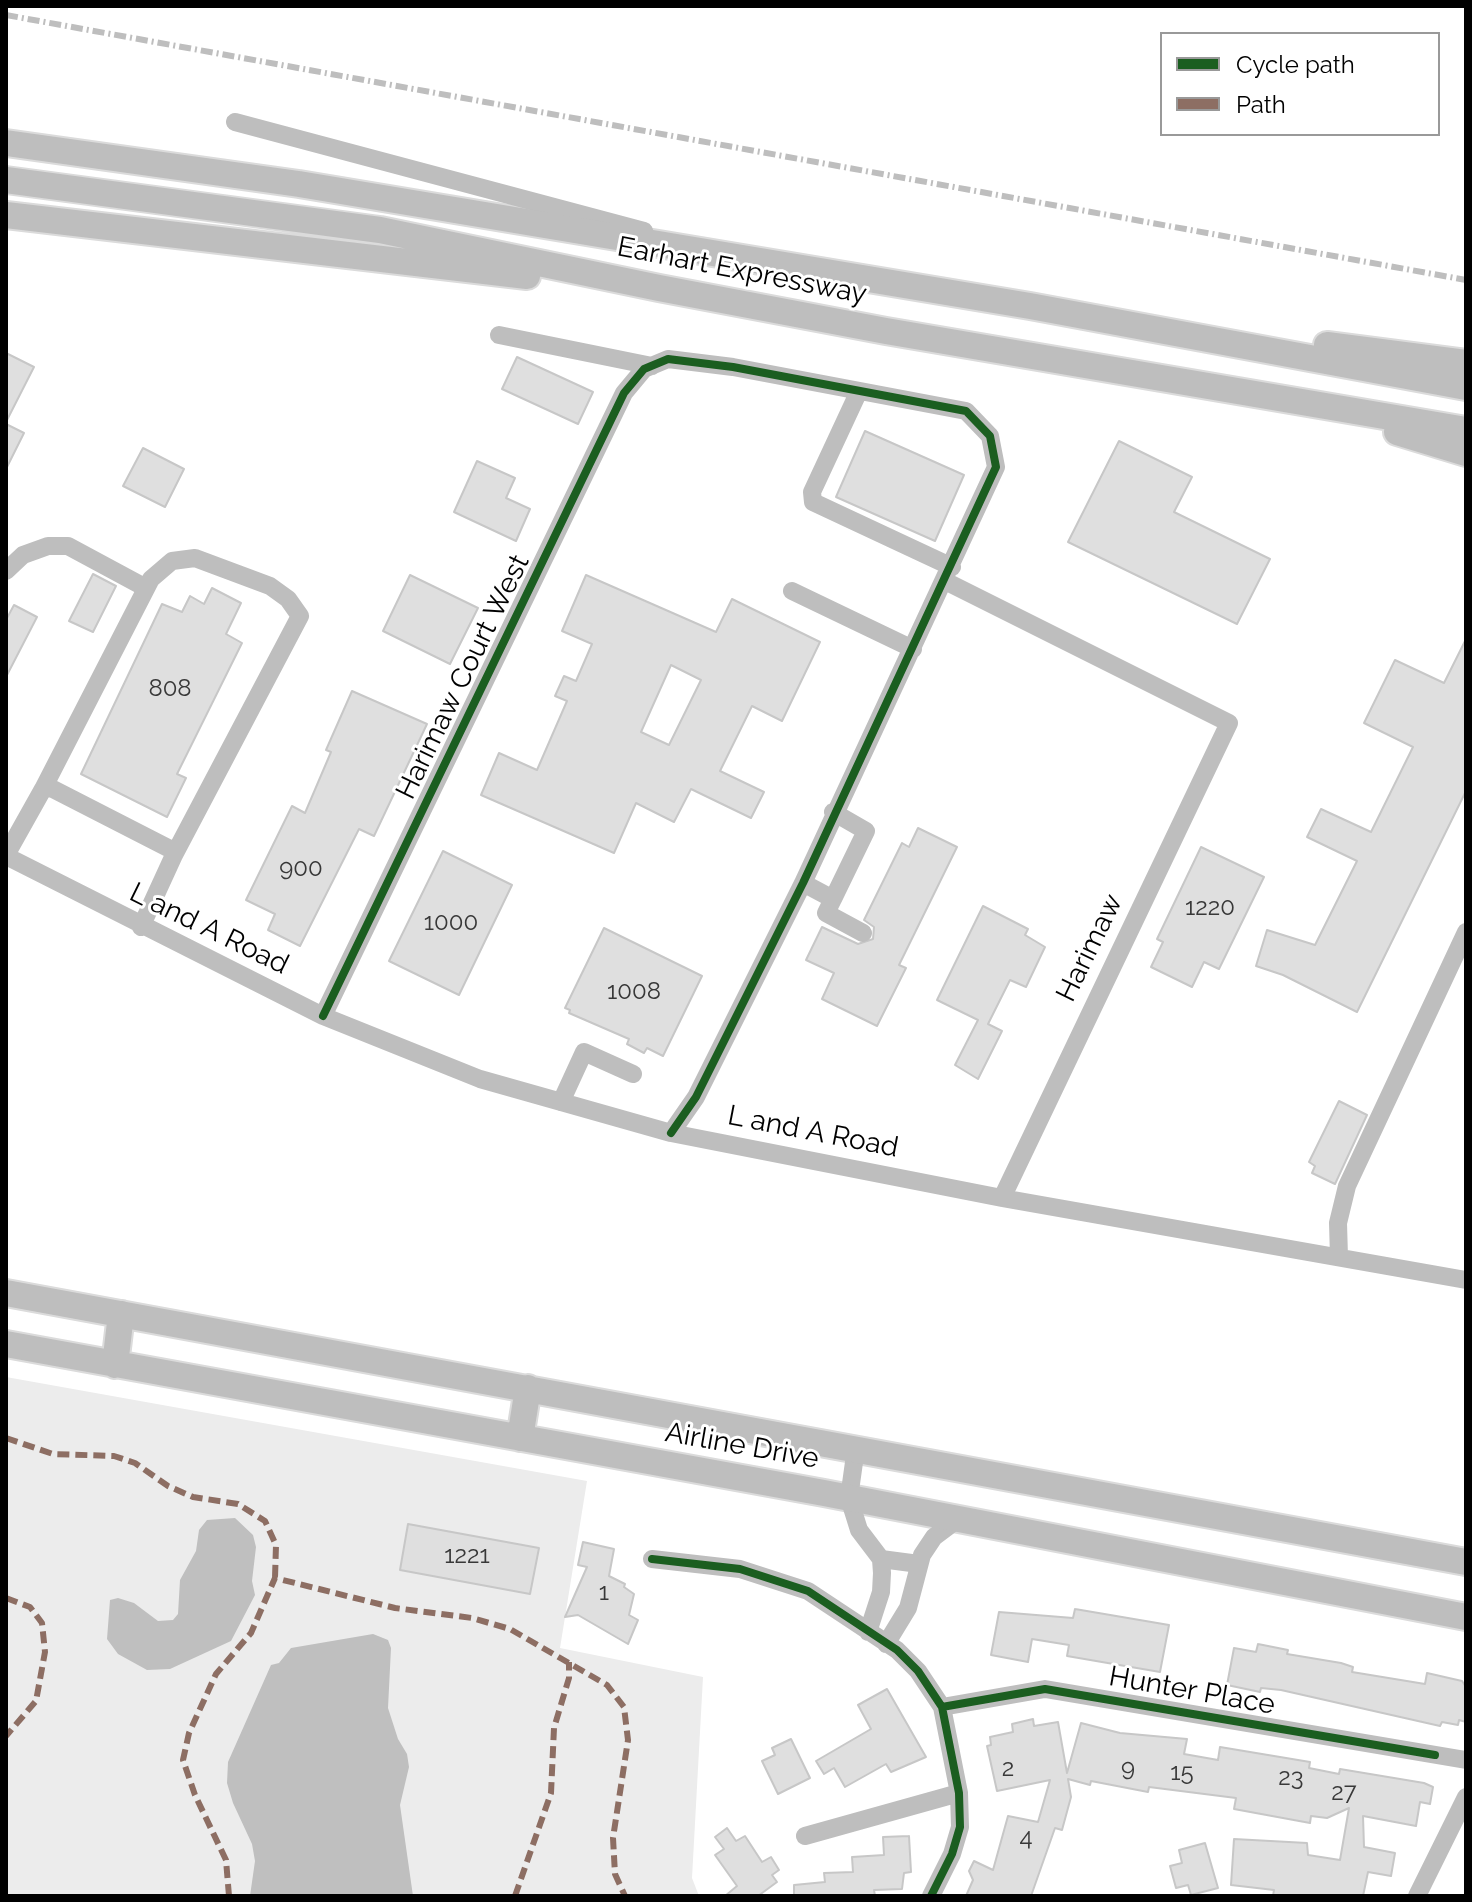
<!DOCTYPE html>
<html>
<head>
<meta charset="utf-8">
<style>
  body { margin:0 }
  #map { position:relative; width:1472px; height:1902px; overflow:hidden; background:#fff; font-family:Raleway,sans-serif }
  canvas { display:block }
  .frame { position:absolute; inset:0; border:8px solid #000; pointer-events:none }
  .legend { position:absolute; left:1160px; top:32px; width:280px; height:104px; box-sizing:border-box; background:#fff; border:2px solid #999; margin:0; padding:10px 14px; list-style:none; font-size:24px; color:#000 }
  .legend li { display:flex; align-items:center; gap:16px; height:40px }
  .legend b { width:40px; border:2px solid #999 }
</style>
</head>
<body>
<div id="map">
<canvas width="1472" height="1902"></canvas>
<div class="frame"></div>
<ul class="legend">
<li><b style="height:10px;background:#1b5e20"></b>Cycle path</li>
<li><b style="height:10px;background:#8d6e63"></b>Path</li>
</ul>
</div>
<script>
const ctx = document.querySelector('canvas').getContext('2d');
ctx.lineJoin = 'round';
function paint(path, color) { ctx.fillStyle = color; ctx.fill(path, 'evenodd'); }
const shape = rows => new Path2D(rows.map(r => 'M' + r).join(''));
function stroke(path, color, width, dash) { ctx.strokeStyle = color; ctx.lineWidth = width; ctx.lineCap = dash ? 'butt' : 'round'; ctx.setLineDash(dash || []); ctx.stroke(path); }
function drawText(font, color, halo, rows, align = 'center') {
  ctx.font = font + ' Raleway,sans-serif'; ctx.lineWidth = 6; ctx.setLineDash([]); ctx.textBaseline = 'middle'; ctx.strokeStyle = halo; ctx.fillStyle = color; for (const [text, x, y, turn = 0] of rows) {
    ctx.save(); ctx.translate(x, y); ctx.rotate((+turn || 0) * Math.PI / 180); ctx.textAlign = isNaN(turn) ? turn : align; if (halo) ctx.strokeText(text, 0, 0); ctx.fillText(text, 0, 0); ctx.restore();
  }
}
const green = shape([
  [6,1377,587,1481,560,1648,703,1677,692,1878,699,1896,6,1896]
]);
const water = shape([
  [235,1518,253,1535,256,1547,252,1581,255,1595,231,1641,170,1669,147,1670,118,1654,107,1639,110,1600,118,1598,134,1603,158,1621,173,1620,178,1614,180,1580,196,1551,199,1530,207,1520],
  [373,1634,388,1640,391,1648,388,1708,398,1739,407,1754,409,1767,400,1805,413,1896,250,1896,255,1861,252,1844,233,1803,227,1783,228,1762,271,1665,279,1663,291,1648]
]);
const building = shape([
  [6,353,34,367,6,422,6,353],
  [517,357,593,392,578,424,502,389,517,357],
  [6,424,24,433,6,469,6,424],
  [865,431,964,475,935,541,836,497,865,431],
  [1119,441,1192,477,1174,512,1270,559,1237,624,1068,542,1119,441],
  [143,448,184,469,165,507,123,486,143,448],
  [477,461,515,478,506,498,530,509,516,541,454,512,477,461],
  [93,574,116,586,93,632,69,621,93,574],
  [410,575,478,608,450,664,383,631,410,575],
  [586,575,716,632,732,599,820,642,782,721,752,706,720,771,764,792,751,818,691,789,674,822,636,803,614,853,481,795,499,753,537,770,567,701,555,696,564,676,576,681,592,644,562,631,586,575],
  [671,665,701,680,669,745,641,732,671,665],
  [212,588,241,603,226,634,242,643,177,774,186,778,167,817,81,774,162,604,182,612,190,596,204,604,212,588],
  [14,605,37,617,6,677,6,620,14,605],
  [1466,639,1466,791,1357,1012,1283,975,1256,966,1267,930,1315,945,1357,861,1307,837,1321,809,1371,832,1413,747,1364,723,1395,660,1444,683,1466,639],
  [352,691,427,724,374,836,359,829,300,946,268,930,275,914,246,900,292,806,305,813,331,752,326,750,352,691],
  [918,828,957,847,899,965,906,968,877,1026,822,999,834,973,806,960,822,927,858,944,873,939,874,927,864,920,902,843,909,847,918,828],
  [1201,847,1264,877,1219,969,1204,962,1192,987,1151,967,1163,942,1157,939,1201,847],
  [443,851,512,885,459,995,389,961,443,851],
  [983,906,1028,929,1025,935,1045,947,1026,987,1010,980,988,1024,1002,1031,978,1079,955,1065,978,1020,937,1000,983,906],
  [604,928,702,976,663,1056,647,1048,644,1053,627,1044,629,1039,569,1013,570,1010,565,1008,604,928],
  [1339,1101,1367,1115,1335,1184,1312,1173,1315,1166,1309,1162,1339,1101],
  [408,1524,539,1548,530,1594,400,1570,408,1524],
  [583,1542,614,1549,609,1576,625,1584,624,1587,634,1594,629,1615,638,1620,628,1644,578,1615,565,1617,587,1567,578,1565,583,1542],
  [1075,1609,1169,1625,1160,1672,1067,1656,1069,1645,1032,1639,1028,1662,991,1655,999,1612,1073,1618,1075,1609],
  [1258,1644,1288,1650,1287,1654,1341,1663,1353,1667,1352,1672,1425,1684,1427,1673,1462,1681,1466,1687,1466,1722,1459,1720,1458,1725,1442,1722,1440,1726,1281,1690,1261,1688,1260,1692,1227,1685,1234,1648,1256,1652,1258,1644],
  [887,1689,926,1757,891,1772,886,1764,845,1787,834,1768,824,1774,816,1761,871,1729,858,1705,887,1689],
  [1033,1719,1034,1726,1058,1722,1067,1773,1081,1723,1120,1733,1187,1739,1184,1754,1218,1760,1220,1747,1310,1762,1309,1768,1339,1774,1340,1769,1424,1783,1433,1787,1430,1804,1420,1802,1416,1826,1363,1816,1364,1847,1395,1853,1391,1876,1368,1872,1363,1896,1273,1896,1274,1890,1231,1885,1234,1839,1307,1843,1308,1855,1340,1860,1349,1808,1327,1818,1311,1816,1310,1823,1234,1809,1236,1798,1149,1787,1148,1792,1091,1781,1090,1785,1068,1779,1071,1797,1062,1830,1055,1828,1031,1896,966,1896,973,1880,969,1871,974,1861,993,1870,1008,1816,1038,1822,1050,1780,997,1791,987,1746,991,1745,990,1737,1013,1732,1012,1724,1033,1719],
  [791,1739,810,1778,778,1794,762,1761,775,1755,772,1748,791,1739],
  [727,1828,736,1841,745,1836,762,1862,771,1857,779,1870,772,1875,777,1882,758,1896,725,1896,737,1886,715,1855,724,1849,715,1837,727,1828],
  [909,1836,911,1872,904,1873,902,1889,874,1890,875,1896,794,1896,794,1885,825,1882,824,1873,853,1872,852,1857,884,1855,883,1837,909,1836],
  [1205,1843,1218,1888,1191,1895,1188,1885,1176,1888,1170,1866,1182,1863,1179,1850,1205,1843]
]);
const minor = shape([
  [235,122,644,231],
  [499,335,652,366],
  [859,391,812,492,813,502,952,567],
  [6,571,23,555,48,546,68,546,146,588],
  [945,581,1229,723,1002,1198],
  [792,591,913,649],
  [43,789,151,579,172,561,195,558,270,586,288,599,300,616,174,855],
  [6,855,43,789,51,788,172,850,174,855,141,927],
  [6,856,323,1016,480,1079,671,1133,1002,1198,1466,1280],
  [803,883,833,899,866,831,833,812],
  [833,899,826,913,863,933],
  [323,1016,624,393,644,369,668,359,733,367,966,411,990,436,996,467,803,883,696,1097,671,1133],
  [561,1102,584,1052,633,1074],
  [1339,1257,1338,1223,1347,1186,1466,932],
  [856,1448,849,1498,859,1530,881,1559,882,1573,881,1592,868,1632],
  [652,1559,740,1569,808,1591,897,1650,918,1671,942,1707,959,1793,960,1827,952,1854,931,1896],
  [881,1559,919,1564],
  [886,1644,908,1608,922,1555,934,1537,958,1519],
  [942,1707,1045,1689,1466,1760],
  [805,1836,959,1793],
  [1417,1896,1466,1797]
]);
const highway = shape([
  [6,143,299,184,1030,306,1466,387],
  [6,180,380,230,659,288,886,331,1466,430],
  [6,215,527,276],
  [1327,345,1466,363],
  [1397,432,1466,453],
  [6,1293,1466,1562],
  [6,1344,824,1493,1466,1617],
  [115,1365,121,1314],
  [520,1438,528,1388]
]);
const rail = shape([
  [6,15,1466,280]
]);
const quiet = shape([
  [6,1438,53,1454,114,1456,135,1463,168,1486,193,1497,238,1504,265,1521,276,1545,275,1578],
  [6,1598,30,1607,42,1623,45,1652,36,1701,6,1736],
  [229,1896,226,1860,195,1795,183,1760,189,1733,216,1674,251,1633,275,1578,395,1608,472,1618,510,1629,607,1685,624,1707,628,1740,613,1838,615,1874,625,1896],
  [515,1896,551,1793,554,1728,569,1678,569,1662]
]);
const cycleway = shape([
  [323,1016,624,393,644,369,668,359,733,367,966,411,990,436,996,467,803,883,696,1097,671,1133],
  [652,1559,740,1569,808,1591,897,1650,918,1671,942,1707,959,1793,960,1827,952,1854,931,1896],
  [942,1707,1045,1689,1435,1755]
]);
const numberNames = [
  ["808",170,689],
  ["900",301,869],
  ["1220",1210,908],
  ["1000",451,923],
  ["1008",634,992],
  ["1221",467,1556],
  ["1",604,1593],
  ["2",1008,1769],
  ["9",1128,1769],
  ["15",1182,1773],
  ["23",1291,1778],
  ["27",1344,1793],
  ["4",1026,1838]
];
const streetNames = [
  ["Earhart Expressway",742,271,11],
  ["Harimaw Court West",463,677,-64],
  ["L and A Road",209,929,26],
  ["Harimaw",1090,948,-64],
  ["L and A Road",813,1132,11],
  ["Airline Drive",742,1446,10],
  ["Hunter Place",1192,1691,10]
];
paint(green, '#ececec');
paint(water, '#bfbfbf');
paint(building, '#dfdfdf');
stroke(building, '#c7c7c7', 2);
stroke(highway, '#dbdbdb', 30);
stroke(minor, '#bebebe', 18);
stroke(highway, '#bebebe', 26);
stroke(rail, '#bebebe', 6, [12, 4, 2, 4]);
stroke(quiet, '#8d6e63', 6, [12, 6]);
stroke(cycleway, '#1b5e20', 8);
drawText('24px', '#383838', null, numberNames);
drawText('28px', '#000', '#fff', streetNames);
</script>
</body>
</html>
